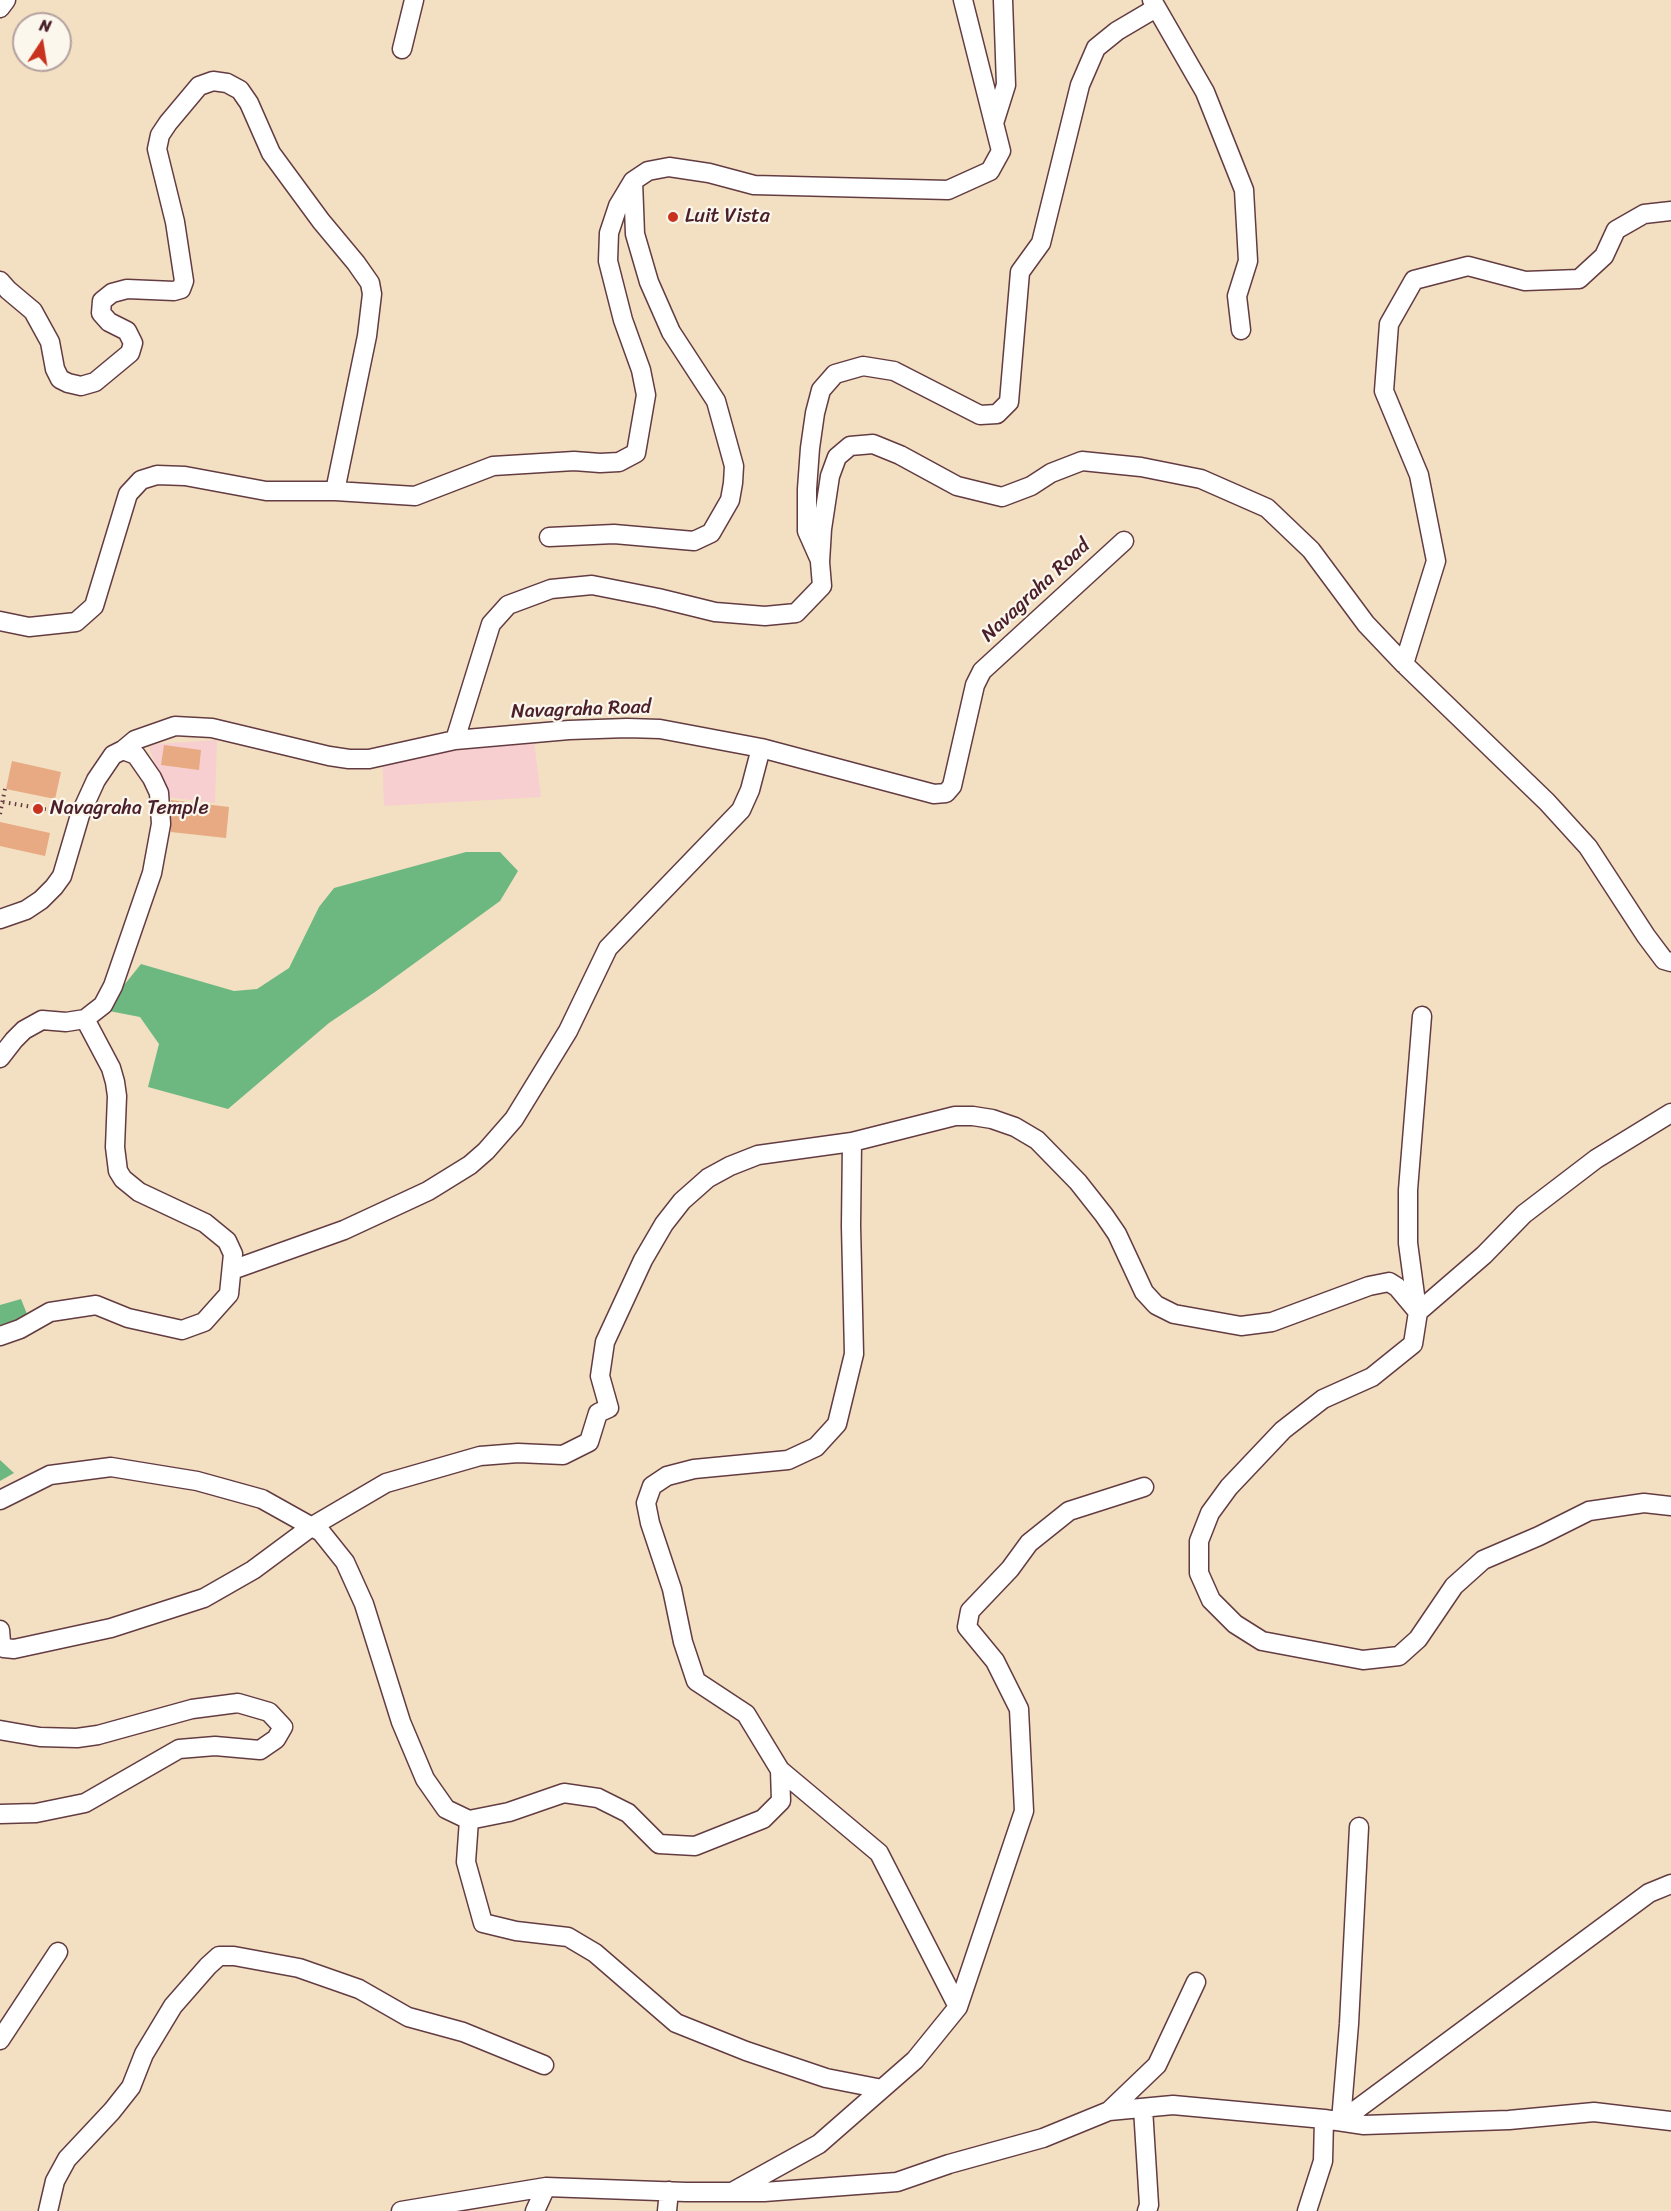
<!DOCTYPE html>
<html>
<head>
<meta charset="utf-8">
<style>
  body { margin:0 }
  #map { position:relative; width:1671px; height:2211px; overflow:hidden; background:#f3dfc2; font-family:Sriracha,sans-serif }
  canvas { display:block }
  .north { position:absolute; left:12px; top:12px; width:60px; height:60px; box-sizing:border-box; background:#fbf7ec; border:2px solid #b4a19f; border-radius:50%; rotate:12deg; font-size:16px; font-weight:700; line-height:24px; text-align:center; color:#4a1f2b }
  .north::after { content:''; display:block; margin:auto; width:21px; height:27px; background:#c8321e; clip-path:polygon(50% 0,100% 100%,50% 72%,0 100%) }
</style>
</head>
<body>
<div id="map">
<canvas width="1671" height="2211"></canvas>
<div class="north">N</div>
</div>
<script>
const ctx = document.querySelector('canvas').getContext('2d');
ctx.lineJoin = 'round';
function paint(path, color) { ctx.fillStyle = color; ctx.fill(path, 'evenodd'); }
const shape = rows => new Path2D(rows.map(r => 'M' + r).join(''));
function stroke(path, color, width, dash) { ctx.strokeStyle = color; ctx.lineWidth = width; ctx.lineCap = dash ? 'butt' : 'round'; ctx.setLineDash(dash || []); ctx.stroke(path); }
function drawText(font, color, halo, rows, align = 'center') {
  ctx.font = font + ' Sriracha,sans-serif'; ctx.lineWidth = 4.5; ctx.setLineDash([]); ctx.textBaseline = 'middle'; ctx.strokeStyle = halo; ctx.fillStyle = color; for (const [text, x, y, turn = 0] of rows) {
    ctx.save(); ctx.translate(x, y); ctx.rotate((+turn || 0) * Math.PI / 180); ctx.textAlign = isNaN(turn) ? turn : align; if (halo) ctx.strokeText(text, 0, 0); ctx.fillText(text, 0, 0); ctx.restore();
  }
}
const built = shape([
  [532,725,541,797,384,806,382,748],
  [217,740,215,803,167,797,149,747,157,744]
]);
const forest = shape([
  [466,852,500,852,518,871,500,901,375,992,329,1023,228,1109,148,1087,159,1044,140,1017,104,1010,141,964,234,991,257,989,289,968,319,907,334,888],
  [21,1299,27,1314,0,1328,0,1305],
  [0,1460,14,1473,0,1481]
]);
const building = shape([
  [164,745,201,750,199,770,161,765],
  [12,761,61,772,55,799,6,789],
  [171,800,229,807,226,838,171,832],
  [0,822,50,833,45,856,0,846]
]);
const path = shape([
  [3,802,61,812],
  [0,814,5,789]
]);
const street = shape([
  [1152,0,1205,92,1244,190,1248,261,1237,296,1241,330],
  [0,8,6,0],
  [402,49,414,0],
  [995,120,1006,85,1003,0],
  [0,281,8,290,33,311,50,342,55,369,60,379,68,383,81,386,95,382,130,353,133,343,127,331,109,322,101,313,102,301,112,293,127,289,174,291,181,289,184,281,175,222,157,149,160,135,168,123,199,86,213,81,227,83,240,90,249,103,271,153,321,221,356,263,370,283,372,294,367,336,335,491],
  [549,537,614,534,694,541,711,533,730,500,733,483,734,466,716,401,671,332,649,282,635,234,633,181],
  [819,558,807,531,807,489,810,448,815,413,821,390,835,374,863,366,894,371,980,415,997,414,1009,402,1020,272,1041,243,1080,85,1096,48,1117,31,1156,8],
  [0,621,29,627,76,622,94,606,128,494,141,480,157,475,185,476,266,491,335,491,415,496,493,466,574,461,600,463,619,462,636,453,646,395,641,370,623,320,608,261,609,233,618,206,633,181,648,171,669,167,709,173,754,185,948,190,990,171,1001,151,963,0],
  [1404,664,1436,561,1419,475,1384,391,1389,324,1414,280,1468,266,1525,281,1579,279,1604,256,1616,230,1644,214,1671,211],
  [455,740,491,624,508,605,551,589,592,585,658,598,715,612,765,616,796,613,822,586,820,562,822,529,830,476,837,457,850,446,873,444,900,455,957,486,1002,497,1031,486,1051,473,1082,461,1141,467,1201,479,1267,508,1311,550,1366,624,1404,664,1547,802,1588,847,1646,936,1664,960,1671,962],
  [0,919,26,910,41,900,54,887,62,876,80,815,96,780,113,755,123,750,135,740,175,726,212,728,329,756,349,759,369,759,455,740,569,730,627,728,660,729,761,748,934,794,946,793,952,786,975,685,982,671,1124,541],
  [0,1058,14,1040,24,1030,42,1020,66,1022,85,1019,103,1005,113,986,152,873,161,824,159,793,152,778,136,755,123,750],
  [232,1270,344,1230,428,1191,470,1165,486,1151,514,1119,568,1031,608,948,741,810,750,790,761,748],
  [1417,1310,1408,1243,1408,1190,1422,1016],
  [1418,1312,1484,1255,1524,1214,1596,1159,1671,1113],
  [0,1336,20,1329,50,1312,96,1305,128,1318,182,1330,204,1322,229,1294,233,1254,227,1241,205,1223,139,1192,123,1179,118,1171,115,1147,117,1096,115,1082,111,1068,85,1019],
  [0,1500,50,1475,111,1467,197,1481,262,1499,321,1532,345,1562,364,1604,401,1722,425,1779,446,1809,469,1820,509,1812,564,1793,598,1798,628,1813,659,1844,695,1846,763,1819,781,1801,780,1770,746,1714,696,1681,683,1642,672,1589,650,1523,646,1503,652,1486,667,1476,694,1469,788,1460,816,1447,837,1424,854,1354,851,1226,852,1142],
  [0,1630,1,1642,4,1648,14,1649,111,1628,204,1598,253,1570,311,1527,386,1483,480,1456,518,1453,563,1455,589,1442,598,1413,609,1408,600,1376,605,1342,643,1260,664,1224,682,1201,708,1178,730,1166,758,1155,852,1142,955,1116,973,1116,992,1119,1015,1127,1037,1140,1078,1182,1104,1215,1117,1234,1144,1292,1156,1305,1174,1314,1241,1326,1272,1322,1369,1286,1389,1282,1397,1287,1418,1312,1413,1344,1372,1377,1323,1399,1283,1430,1229,1487,1210,1513,1199,1541,1199,1573,1211,1600,1235,1624,1262,1641,1363,1660,1399,1656,1418,1639,1454,1586,1483,1560,1539,1536,1589,1511,1644,1503,1671,1506],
  [0,1730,40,1737,77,1738,98,1735,192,1709,238,1703,269,1712,283,1727,276,1739,260,1750,215,1746,179,1749,85,1803,36,1813,0,1814],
  [780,1770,879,1853,958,2007],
  [469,1820,466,1862,483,1923,516,1931,568,1937,595,1953,676,2023,746,2051,826,2078,882,2089],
  [1359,1827,1349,2024,1341,2121,1649,1893,1671,1884],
  [0,2040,58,1952],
  [1143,2108,1149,2205,1147,2211],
  [1109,2111,1157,2065,1196,1982],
  [734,2191,819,2144,915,2060,958,2007,1024,1811,1019,1709,995,1661,967,1627,970,1611,1010,1569,1029,1543,1069,1511,1144,1487],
  [48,2211,55,2181,67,2159,112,2111,131,2087,144,2054,173,2006,208,1966,219,1956,234,1956,299,1968,359,1989,408,2017,463,2032,544,2065],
  [401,2211,546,2187,686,2192,764,2192,897,2182,949,2164,1043,2138,1109,2111,1173,2105,1324,2119,1364,2125,1509,2120,1594,2112,1671,2121],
  [535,2211,546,2187],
  [667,2211,669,2191],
  [1307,2211,1323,2161,1324,2119]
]);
const markers = [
  [673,217,6,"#c8321e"],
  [38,809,6,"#c8321e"]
];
const poiNames = [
  ["Luit Vista",685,217],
  ["Navagraha Temple",50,809]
];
const streetNames = [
  ["Navagraha Road",1036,591,-43],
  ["Navagraha Road",581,710,-2]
];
paint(built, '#f7cfd0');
paint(forest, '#6db880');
paint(building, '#e7aa82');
stroke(street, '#633c42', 21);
stroke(path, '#633c42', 4, [1.5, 4.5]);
stroke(street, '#fff', 18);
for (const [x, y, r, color] of markers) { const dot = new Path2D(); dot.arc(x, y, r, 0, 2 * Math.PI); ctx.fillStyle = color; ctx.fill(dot); stroke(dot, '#fbf7ec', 2); }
drawText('20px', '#4a1f2b', '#fbf7ec', poiNames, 'left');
drawText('20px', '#4a1f2b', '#fbf7ec', streetNames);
</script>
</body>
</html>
